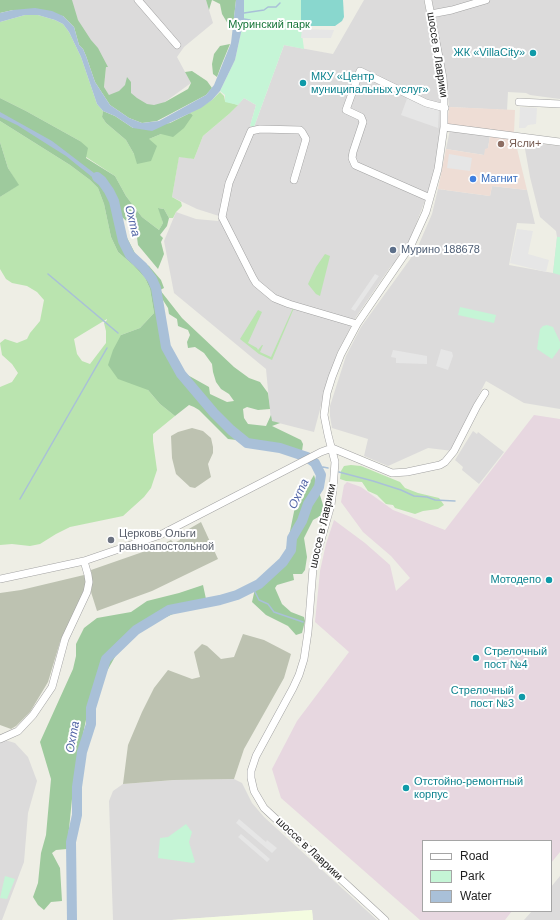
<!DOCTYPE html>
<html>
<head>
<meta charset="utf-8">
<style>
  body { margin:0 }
  #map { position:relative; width:560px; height:920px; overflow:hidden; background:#eeeee5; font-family:Helvetica,sans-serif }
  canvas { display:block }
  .legend { position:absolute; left:422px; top:840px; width:130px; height:72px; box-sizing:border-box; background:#fff; border:1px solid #a5a5a5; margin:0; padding:5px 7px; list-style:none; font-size:12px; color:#1e1e1e }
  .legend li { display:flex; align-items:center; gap:8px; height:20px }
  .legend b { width:20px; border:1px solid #a5a5a5 }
</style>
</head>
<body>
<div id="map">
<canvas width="560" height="920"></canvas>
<ul class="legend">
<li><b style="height:5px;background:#fff"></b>Road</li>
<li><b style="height:11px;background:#c5f5d6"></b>Park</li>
<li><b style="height:11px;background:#a9c0d8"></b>Water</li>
</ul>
</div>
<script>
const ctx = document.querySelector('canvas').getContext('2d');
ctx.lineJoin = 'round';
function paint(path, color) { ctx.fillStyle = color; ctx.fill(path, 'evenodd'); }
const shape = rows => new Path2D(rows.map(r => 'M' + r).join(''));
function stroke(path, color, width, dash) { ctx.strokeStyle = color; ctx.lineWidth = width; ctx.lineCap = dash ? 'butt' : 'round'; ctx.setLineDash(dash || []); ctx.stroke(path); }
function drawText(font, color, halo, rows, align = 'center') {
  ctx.font = font + ' Helvetica,sans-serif'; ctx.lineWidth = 4; ctx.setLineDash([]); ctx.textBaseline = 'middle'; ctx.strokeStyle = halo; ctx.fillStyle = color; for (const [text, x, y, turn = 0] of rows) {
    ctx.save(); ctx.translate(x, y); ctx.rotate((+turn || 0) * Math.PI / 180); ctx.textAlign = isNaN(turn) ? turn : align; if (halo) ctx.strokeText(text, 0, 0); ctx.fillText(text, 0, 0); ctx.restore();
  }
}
const residential = shape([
  [68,0,206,0,213,23,184,47,177,57,191,83,154,110,109,95,104,87,106,67,92,49],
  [364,0,424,0,439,79,443,106,436,168,426,198,408,245,395,263,391,266,356,317,337,353,326,387,314,432,271,421,266,369,174,293,164,241,176,212,196,219,218,221,219,216,197,209,172,197,179,156,194,159,203,136,229,114,244,98,256,105,250,126,254,127,284,45,333,54],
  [432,0,560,0,560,99,530,95,526,93,508,92,507,110,449,107,446,78],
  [450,130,490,136,488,148,484,155,446,149],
  [532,143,560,146,560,409,524,403,486,381,468,416,453,451,428,448,388,466,364,456,368,439,332,428,330,416,330,406,346,356,361,327,416,251,432,214,438,189,490,196,492,186,527,190,535,224,517,223,509,265,553,273,557,237,556,231,540,217,530,177,525,149,527,145],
  [473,431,477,434,478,432,504,452,479,484,462,470,463,467,455,460],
  [5,740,15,743,28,757,37,781,28,813,24,862,2,920,0,920,0,742],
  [234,779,242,783,252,803,264,817,377,920,313,920,312,910,172,920,113,920,109,801,113,791,123,784,174,780],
  [560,876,560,920,524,920,532,911,551,911,551,887]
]);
const commercial = shape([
  [449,107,515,110,514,133,447,126],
  [490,136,515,140,527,190,492,186,490,196,438,189,446,149,484,155,485,149,488,148]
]);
const industrial = shape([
  [534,415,560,419,560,852,551,863,551,841,423,841,423,911,512,911,505,920,420,920,281,798,272,769,297,721,349,652,315,622,320,571,326,544,334,520,365,543,390,565,396,591,410,578,391,556,363,532,341,502,344,485,347,482,361,487,393,510,445,530]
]);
const education = shape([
  [312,910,313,920,172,920]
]);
const construction = shape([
  [192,428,203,431,211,438,213,447,213,453,208,464,211,477,195,488,190,487,176,474,172,458,171,436,178,432],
  [201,522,218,559,152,591,97,611,91,592,92,581,91,570,157,547,171,540,174,543,180,540,180,534],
  [84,575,86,583,83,593,60,642,48,682,30,712,16,726,11,729,0,725,0,593,21,590],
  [243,634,264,640,291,654,284,678,244,749,234,779,174,780,123,784,128,745,142,712,154,688,168,670,192,679,200,677,194,652,202,644,207,646,221,659,234,657]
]);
const grass = shape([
  [25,15,38,15,55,20,63,24,69,32,81,57,97,104,103,111,102,117,106,123,126,140,134,154,149,139,161,134,193,115,190,113,212,100,220,92,224,96,225,101,238,105,229,114,203,136,194,159,179,157,172,197,181,202,182,206,176,212,173,218,169,218,164,209,159,208,163,223,159,230,142,217,126,196,115,176,86,157,80,141,26,111,0,98,0,22],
  [0,121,70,165,90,180,98,188,104,204,111,237,118,252,133,265,145,278,150,289,154,313,140,328,121,335,148,390,160,404,175,416,153,434,153,441,157,470,151,488,144,497,123,516,70,527,56,534,40,544,30,546,12,544,0,545,0,387,12,382,18,373,12,364,2,355,0,343,5,339,17,343,27,339,30,333,40,321,44,300,37,292,27,286,12,283,6,279,0,269,0,197,18,185,8,168,0,142],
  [107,319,107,320,104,323,106,331,106,343,90,364,82,361,77,354,74,339],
  [325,254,330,256,320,296,316,294,308,284,316,267],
  [293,308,294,308,272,360,259,354,240,339,258,310,262,312,248,343,257,348,258,350,262,345,263,345,260,352,271,357],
  [351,465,361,466,400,482,405,488,418,493,439,498,444,505,438,509,423,511,415,514,395,508,393,505,386,504,377,495,368,491,362,482,346,481,340,479,341,471,344,466]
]);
const forest = shape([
  [0,0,72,0,78,20,91,40,98,48,108,67,106,67,104,87,109,95,119,91,125,85,127,77,131,82,131,93,137,98,147,104,154,105,165,102,188,89,191,83,185,72,192,71,207,81,212,88,206,95,157,121,142,123,129,118,110,105,95,82,86,56,83,49,79,45,74,27,63,16,13,10,0,13],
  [206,0,236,0,233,27,228,24,222,14,220,4,212,0,209,10],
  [230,44,221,66,217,77,213,74,212,64,214,54,220,46],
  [0,98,26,111,80,141,88,148,86,158,115,176,126,196,142,217,159,230,163,223,158,208,164,209,169,218,167,226,160,235,163,238,161,242,164,254,158,269,138,245,136,230,122,217,120,213,123,230,138,259,149,266,161,280,164,288,160,290,182,318,234,367,249,378,260,382,268,393,270,409,258,410,247,407,243,409,244,418,248,424,266,426,271,415,272,421,280,423,272,426,301,440,303,444,302,451,287,446,228,439,199,410,194,407,189,405,175,416,160,404,148,390,118,379,108,365,113,350,121,335,140,328,154,313,150,289,145,278,133,265,118,252,111,237,104,204,98,188,90,180,70,165,0,121],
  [161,297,168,308,169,314,177,319,178,326,188,330,190,335,187,342,188,348,195,347,204,353,212,364,213,372,216,382,221,389,229,394,234,401,227,402,210,394,209,387,184,373,169,346,166,332,162,331,159,321,157,307],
  [103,111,115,116,133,128,170,123,190,113,193,115,184,128,173,137,161,134,149,139,157,146,151,161,137,164,134,154,126,140,106,123,102,117],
  [0,142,8,168,19,185,0,197],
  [314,475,323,505,322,515,313,520,304,538,307,557,305,570,302,574,293,574,294,580,277,585,275,588,282,604,291,612,304,617,305,621,302,633,296,635,288,626,266,615,252,602,257,580,270,572,284,560,295,507],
  [203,585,206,599,142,628,120,648,103,678,87,715,80,749,74,779,67,849,56,850,52,853,60,868,62,901,51,902,44,910,38,905,33,897,38,883,41,853,46,835,51,779,40,742,73,669,76,656,76,644,84,628,97,618,131,612,147,601,179,593]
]);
const park = shape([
  [244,0,301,0,301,26,304,49,284,45,254,127,250,126,256,105,244,98,238,105,225,102,225,95,220,91,235,60,244,19],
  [557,237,560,237,560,275,553,273],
  [460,307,496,315,494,323,458,315],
  [547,325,553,327,560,342,560,348,552,359,537,349,540,329,543,326],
  [186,824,192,832,189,842,195,862,193,863,158,858,160,838,168,837],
  [5,876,15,879,7,899,0,898]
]);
const pitch = shape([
  [301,0,343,0,344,17,342,21,335,26,301,26]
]);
const parking = shape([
  [302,29,334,30,331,38,301,38],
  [408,96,439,110,438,128,401,115],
  [520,107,537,108,536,124,528,125,525,128,519,128],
  [449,154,472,158,470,171,447,168],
  [517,229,533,231,528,254,549,260,546,272,510,263],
  [375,274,379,276,355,311,351,309],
  [441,349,452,352,453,356,448,370,436,366],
  [393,350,427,356,427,364,396,363,396,358,391,357],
  [239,819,266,842,267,840,277,848,272,853,236,823],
  [241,834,270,859,267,862,238,837]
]);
const water = shape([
  [236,0,244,0,244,19,235,60,220,91,212,100,201,108,152,131,133,128,115,116,103,111,97,104,81,57,69,32,63,24,55,20,38,15,25,15,0,22,0,13,13,10,35,8,52,11,63,16,74,27,79,45,83,49,86,56,95,82,110,105,129,118,142,123,159,121,206,95,214,85,231,43],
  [0,112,52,141,98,176,107,187,97,181,66,156,50,146,17,125,0,117]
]);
const stream = shape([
  [244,13,264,10,268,7,276,7,280,3],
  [244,19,250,20,256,25],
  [48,274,118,333],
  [319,469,323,467,328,468],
  [339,472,373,481,401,490,414,496,427,497,435,500,455,501],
  [20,499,107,348],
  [253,588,259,600,268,604,274,612,303,622]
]);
const river = shape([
  [72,920,71,842,77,815,77,787,82,752,91,724,91,708,106,659,136,630,169,610,220,600,237,595,259,584,283,562,291,550,292,538,302,521,308,504,319,487,321,475,315,463,307,457,280,448,247,443,231,430,214,413,181,374,166,347,156,288,152,279,143,267,130,255,123,241,114,201,109,191,102,181,97,177]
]);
const minor = shape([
  [138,0,177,45],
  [431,14,452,10,486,0],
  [519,102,560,104],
  [444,127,560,142],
  [294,180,306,139,302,132,300,130,260,129,251,131,229,183,222,217,253,278,256,283,274,298,289,304,357,324],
  [430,198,355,165,352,158,353,152,363,122,361,117,346,110,360,71,426,103,445,108],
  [0,579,84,561,160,535,321,452,332,448,392,473,407,472,440,465,445,462,454,451,477,406,485,393],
  [0,739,18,731,33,715,52,687,65,639,87,592,89,582,88,575,84,561],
  [385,920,264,808,254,791,251,778,251,771,256,756,293,688,299,675,304,659,308,632,313,568,331,505,333,489,335,462,328,435,324,415,327,393,332,377,341,354,357,324,411,245,426,212,438,169,444,127,444,94,443,78,428,0]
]);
const markers = [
  [533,53,4,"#0f9aa8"],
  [303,83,4,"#0f9aa8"],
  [501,144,4,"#8d6e63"],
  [473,179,4,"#3f7fe0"],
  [393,250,4,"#5c6f8a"],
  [111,540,4,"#6b7280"],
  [549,580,4,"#0f9aa8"],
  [476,658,4,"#0f9aa8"],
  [522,697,4,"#0f9aa8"],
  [406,788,4,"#0f9aa8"]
];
const parkNames = [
  ["Муринский парк",269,25]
];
const cultureNames = [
  ["ЖК «VillaCity»",525,53],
  ["МКУ «Центр",311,77,"left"],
  ["муниципальных услуг»",311,90,"left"],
  ["Мотодепо",541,580],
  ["Стрелочный",484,652,"left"],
  ["пост №4",484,665,"left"],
  ["Стрелочный",514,691],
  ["пост №3",514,704],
  ["Отстойно-ремонтный",414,782,"left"],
  ["корпус",414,795,"left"]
];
const streetNames = [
  ["шоссе в Лаврики",437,55,81],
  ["шоссе в Лаврики",323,526,-77],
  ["шоссе в Лаврики",309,849,43]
];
const educationNames = [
  ["Ясли+",509,144]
];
const shopNames = [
  ["Магнит",481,179]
];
const serviceNames = [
  ["Мурино 188678",401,250]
];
const worshipNames = [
  ["Церковь Ольги",119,534],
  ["равноапостольной",119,547]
];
const waterNames = [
  ["Охта",132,221,76],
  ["Охта",299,494,-65],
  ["Охта",73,737,-80]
];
paint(residential, '#dcdbdb');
paint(commercial, '#eeddd5');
paint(industrial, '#e7d7e0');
paint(education, '#f4fce0');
paint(construction, '#bdc2b1');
paint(grass, '#bae4af');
paint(forest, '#9eca9d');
paint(park, '#c5f5d6');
paint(pitch, '#89d7ce');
paint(parking, '#e6e6e6');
paint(water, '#a9c0d8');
stroke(stream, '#a9c0d8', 1.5);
stroke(river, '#a9c0d8', 10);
stroke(minor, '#a2a2a2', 8);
stroke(minor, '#fff', 7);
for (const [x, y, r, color] of markers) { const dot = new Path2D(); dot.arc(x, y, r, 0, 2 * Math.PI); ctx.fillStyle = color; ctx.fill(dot); stroke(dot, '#fff', 1.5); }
drawText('11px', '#157437', '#fff', parkNames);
drawText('11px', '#0d838f', '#fff', cultureNames, 'right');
drawText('11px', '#1e1e1e', '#fff', streetNames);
drawText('11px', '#785e54', '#fff', educationNames, 'left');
drawText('11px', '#366cbe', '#fff', shopNames, 'left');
drawText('11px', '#4e5e75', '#fff', serviceNames, 'left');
drawText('11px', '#5b616d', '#fff', worshipNames, 'left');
drawText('italic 12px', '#5265a6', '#fff', waterNames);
</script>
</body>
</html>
